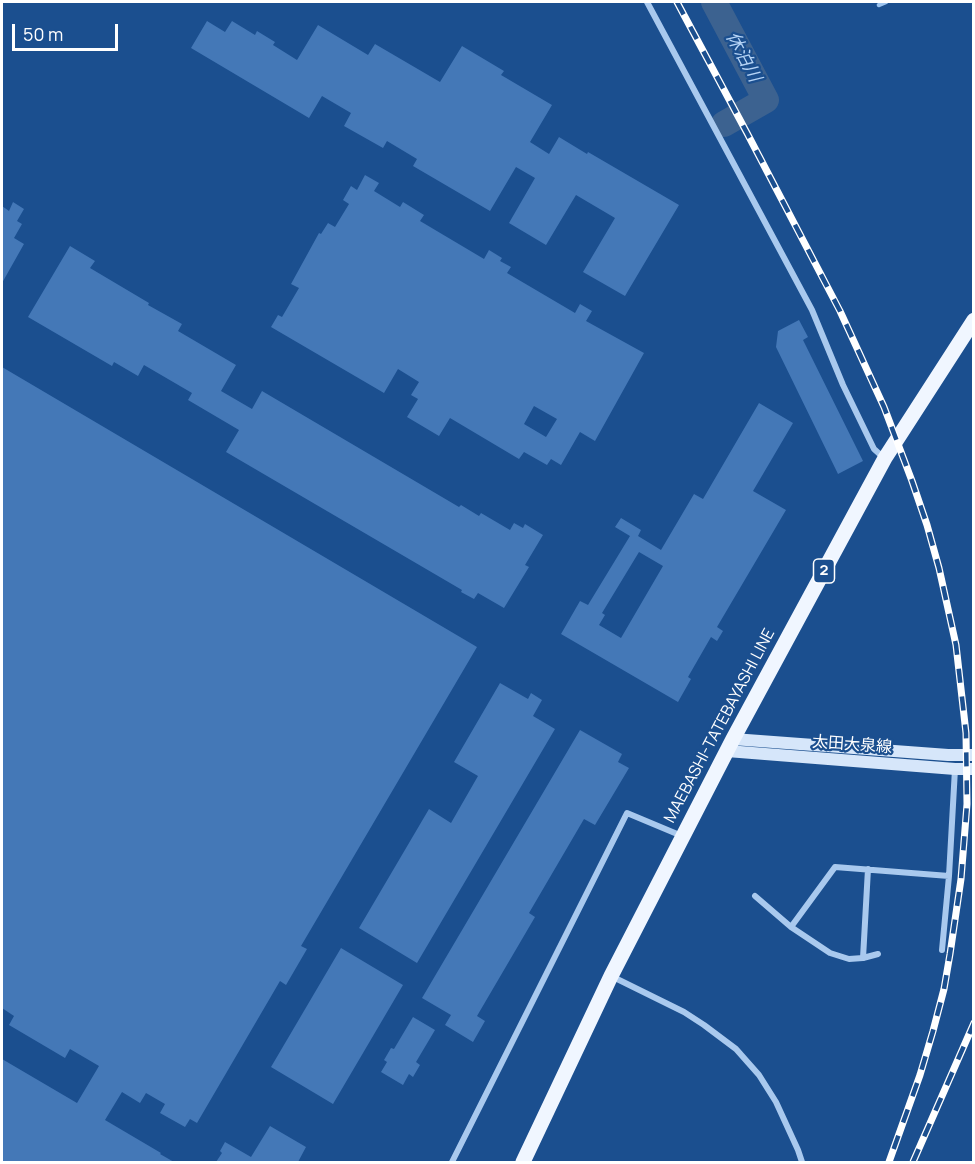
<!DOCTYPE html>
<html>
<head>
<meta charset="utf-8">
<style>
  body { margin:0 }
  #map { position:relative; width:975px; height:1164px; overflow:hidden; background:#1b4f8f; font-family:Manrope,sans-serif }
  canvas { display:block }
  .frame { position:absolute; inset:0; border:3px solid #fff; pointer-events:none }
  .scale { position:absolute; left:12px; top:24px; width:106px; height:27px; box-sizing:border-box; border:3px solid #fff; border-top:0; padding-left:8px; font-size:18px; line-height:21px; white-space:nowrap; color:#fff; -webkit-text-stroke:4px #1b4f8f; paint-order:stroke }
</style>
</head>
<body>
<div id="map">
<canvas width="975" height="1164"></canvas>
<div class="frame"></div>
<div class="scale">50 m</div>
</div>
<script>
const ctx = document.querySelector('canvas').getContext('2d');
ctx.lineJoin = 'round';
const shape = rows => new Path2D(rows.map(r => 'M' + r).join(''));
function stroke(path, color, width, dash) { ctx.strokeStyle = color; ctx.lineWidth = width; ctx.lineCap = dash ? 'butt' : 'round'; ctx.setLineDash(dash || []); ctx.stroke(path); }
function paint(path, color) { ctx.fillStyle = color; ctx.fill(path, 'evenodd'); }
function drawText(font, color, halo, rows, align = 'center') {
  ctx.font = font + ' Manrope,"Noto Sans JP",sans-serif'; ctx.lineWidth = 4.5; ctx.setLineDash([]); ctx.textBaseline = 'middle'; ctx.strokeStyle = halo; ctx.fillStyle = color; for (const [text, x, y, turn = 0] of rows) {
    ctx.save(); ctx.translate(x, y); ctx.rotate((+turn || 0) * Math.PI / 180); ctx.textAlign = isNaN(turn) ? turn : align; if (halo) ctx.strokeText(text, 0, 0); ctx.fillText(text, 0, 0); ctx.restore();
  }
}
const stream = shape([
  [879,5,886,2]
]);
const river = shape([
  [714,2,766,100,724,124]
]);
const building = shape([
  [207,21,225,32,232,21,255,35,257,31,275,42,273,45,297,60,318,25,368,55,375,44,440,82,462,46,504,71,501,75,552,105,530,142,549,154,559,137,587,154,588,152,679,205,625,296,583,272,615,218,576,195,546,245,509,223,535,178,516,167,490,211,413,166,417,159,387,141,383,148,344,126,351,113,322,96,309,118,191,48],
  [365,175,379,183,374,191,400,207,403,202,424,215,420,221,484,259,489,250,502,258,500,261,511,267,507,273,575,313,580,304,592,311,586,321,644,353,595,441,580,432,561,465,551,459,547,465,524,452,519,459,450,418,439,436,407,417,418,399,411,395,419,382,398,369,384,393,271,327,278,315,282,317,299,288,291,284,319,233,321,234,328,223,335,227,349,204,343,200,351,186,357,190],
  [534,406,557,419,546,437,524,424],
  [13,202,24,209,17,221,22,224,14,238,24,244,2,283,2,206,9,211],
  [70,246,95,261,90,268,149,303,148,305,182,324,178,331,236,365,221,391,252,409,262,391,459,507,461,505,479,516,481,513,510,530,514,523,523,528,525,524,543,535,525,565,529,567,504,608,478,593,474,599,461,592,462,590,226,452,239,430,188,400,192,393,144,365,138,376,114,362,112,366,28,317],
  [799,320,808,337,803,340,863,461,838,474,776,347,778,331],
  [2,367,477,647,301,946,307,949,286,985,280,981,197,1123,190,1119,185,1127,160,1113,165,1104,146,1093,140,1103,122,1092,105,1120,161,1153,160,1154,174,1162,2,1162,2,1059,77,1103,99,1066,70,1049,65,1058,9,1025,14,1016,2,1008],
  [759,403,793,423,753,491,786,510,717,627,723,631,717,641,711,637,688,677,691,679,678,702,561,634,580,601,588,605,630,536,615,527,621,518,641,530,638,536,661,550,694,494,703,499],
  [639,552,663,566,621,638,599,625,605,615,602,613],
  [500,683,528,699,531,693,542,700,533,716,555,729,417,963,359,928,429,809,451,823,478,776,454,762],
  [580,730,622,754,618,762,629,768,595,825,584,819,529,913,535,917,477,1016,485,1021,473,1042,445,1025,451,1015,422,998],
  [341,948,403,985,333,1104,271,1067],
  [413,1017,435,1030,416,1062,420,1065,413,1077,409,1074,403,1085,381,1072,387,1062,384,1060,391,1048,394,1049],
  [270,1126,306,1147,298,1162,216,1162,222,1153,220,1151,225,1142,251,1157]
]);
const minor = shape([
  [647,2,812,310,843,385,874,449,884,458],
  [755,896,791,927,830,953,849,959,863,958,878,954],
  [791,927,835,867,949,876],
  [942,950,949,876,955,769],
  [863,958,868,869],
  [611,976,684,1012,704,1025,736,1049,759,1075,776,1102,798,1150,802,1162],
  [452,1162,627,813,682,836]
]);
const secondary = shape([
  [733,739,948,755,974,755],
  [727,751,955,769,974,769]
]);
const primary = shape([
  [523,1162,611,976,733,739,885,458,974,320]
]);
const rail = shape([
  [677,2,747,133,840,311,884,407,912,481,927,525,939,568,956,645,966,733,967,804,961,879,950,954,944,989,933,1031,920,1075,889,1162],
  [913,1162,974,1023]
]);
const shields = [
  [824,571,21]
];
const shieldNames = [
  ["2",824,571]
];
const streetNames = [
  ["MAEBASHI-TATEBAYASHI LINE",720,726,-62],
  ["太田大泉線",852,745,4]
];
const waterNames = [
  ["休泊川",743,57,62]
];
stroke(stream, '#9cc4f0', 4.5);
stroke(river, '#3c6290', 26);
paint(building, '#4478b7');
stroke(minor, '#a9c9ee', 6);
stroke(secondary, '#d6e6fa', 12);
stroke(primary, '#f0f6ff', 15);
stroke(rail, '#fff', 7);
stroke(rail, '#1b4f8f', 4.5, [14]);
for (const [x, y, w] of shields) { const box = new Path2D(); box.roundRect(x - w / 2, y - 12, w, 24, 4.5); ctx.fillStyle = '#1b4f8f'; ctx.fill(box); stroke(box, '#fff', 1.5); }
drawText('bold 15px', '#fff', null, shieldNames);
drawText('16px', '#fff', '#1b4f8f', streetNames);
drawText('italic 18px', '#b5d3f5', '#1b4f8f', waterNames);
</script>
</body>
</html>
